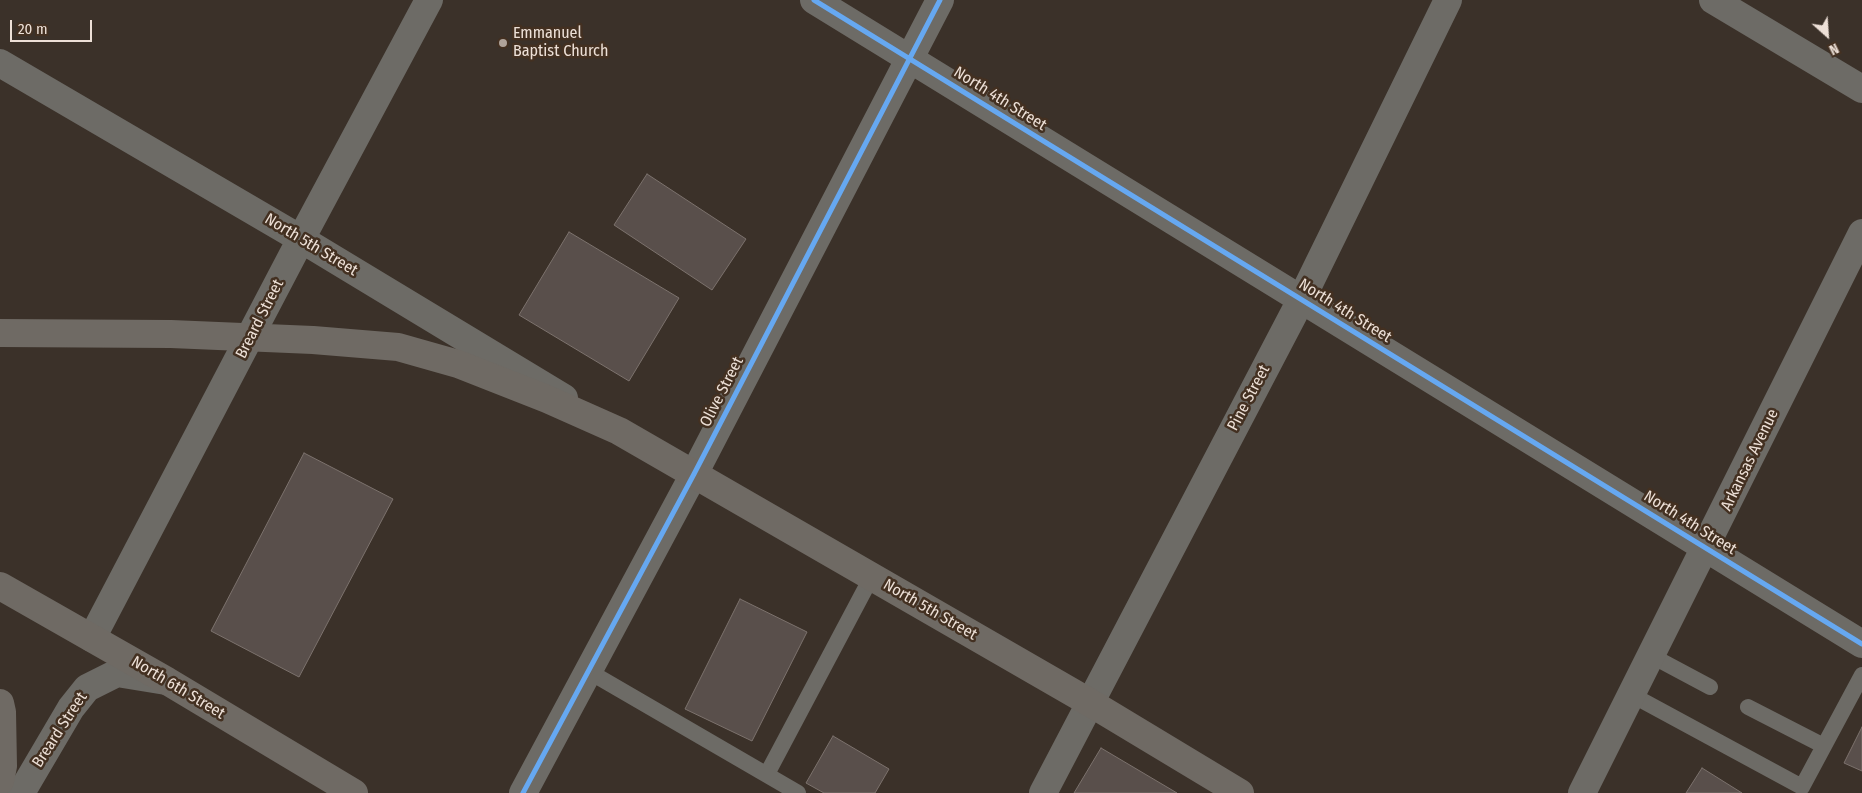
<!DOCTYPE html>
<html>
<head>
<meta charset="utf-8">
<style>
  body { margin:0 }
  #map { position:relative; width:1862px; height:793px; overflow:hidden; background:#3b3129; font-family:"Fira Sans Condensed",sans-serif }
  canvas { display:block }
  .north { position:absolute; left:1802px; top:10px; width:50px; height:50px; -webkit-text-stroke:4px #433021; paint-order:stroke; rotate:154deg; font-size:14px; font-weight:700; line-height:20px; text-align:center; color:#ede0d7 }
  .north::after { content:''; display:block; margin:auto; width:18px; height:22px; background:#ede0d7; clip-path:polygon(50% 0,100% 100%,50% 72%,0 100%) }
  .scale { position:absolute; left:10px; top:20px; width:82px; height:22px; box-sizing:border-box; border:2px solid #ede0d7; border-top:0; padding-left:6px; font-size:15px; line-height:18px; white-space:nowrap; color:#ede0d7; -webkit-text-stroke:4px #433021; paint-order:stroke }
</style>
</head>
<body>
<div id="map">
<canvas width="1862" height="793"></canvas>
<div class="north">N</div>
<div class="scale">20 m</div>
</div>
<script>
const ctx = document.querySelector('canvas').getContext('2d');
ctx.lineJoin = 'round';
function paint(path, color) { ctx.fillStyle = color; ctx.fill(path, 'evenodd'); }
const shape = rows => new Path2D(rows.map(r => 'M' + r).join(''));
function stroke(path, color, width, dash) { ctx.strokeStyle = color; ctx.lineWidth = width; ctx.lineCap = dash ? 'butt' : 'round'; ctx.setLineDash(dash || []); ctx.stroke(path); }
function drawText(font, color, halo, rows, align = 'center') {
  ctx.font = font + ' "Fira Sans Condensed",sans-serif'; ctx.lineWidth = 5; ctx.setLineDash([]); ctx.textBaseline = 'middle'; ctx.strokeStyle = halo; ctx.fillStyle = color; for (const [text, x, y, turn = 0] of rows) {
    ctx.save(); ctx.translate(x, y); ctx.rotate((+turn || 0) * Math.PI / 180); ctx.textAlign = isNaN(turn) ? turn : align; if (halo) ctx.strokeText(text, 0, 0); ctx.fillText(text, 0, 0); ctx.restore();
  }
}
const building = shape([
  [647,174,746,239,712,290,614,225,647,174],
  [569,232,679,298,629,381,519,315,569,232],
  [304,453,393,499,299,677,211,631,304,453],
  [740,599,807,632,752,741,685,709,740,599],
  [1862,727,1862,771,1844,763,1862,727],
  [833,736,889,769,875,793,824,793,806,783,833,736],
  [1101,748,1177,793,1074,793,1101,748],
  [1702,768,1742,793,1686,793,1702,768]
]);
const service = shape([
  [1650,655,1710,687],
  [588,671,798,793],
  [1632,695,1802,787,1862,675],
  [1748,707,1824,746],
  [767,774,872,576]
]);
const minor = shape([
  [814,0,1862,644],
  [1713,0,1862,89],
  [0,63,301,239,564,398],
  [92,638,301,239,429,0],
  [21,793,71,708,87,688,117,673,166,681],
  [523,793,694,474,940,0],
  [1582,793,1862,233]
]);
const tertiary = shape([
  [1043,793,1301,300,1448,0]
]);
const primary = shape([
  [0,333,171,334,313,340,398,347,458,364,547,399,619,431,1089,702,1240,793],
  [0,586,167,681,354,793],
  [0,703,2,712,3,766,0,781]
]);
const cycleway = shape([
  [814,0,1862,644],
  [523,793,694,474,940,0]
]);
const markers = [
  [503,43,5,"#afa39a"]
];
const poiNames = [
  ["Emmanuel",513,34],
  ["Baptist Church",513,52]
];
const streetNames = [
  ["North 4th Street",1000,99,32],
  ["North 5th Street",311,245,31],
  ["North 4th Street",1345,311,32],
  ["Breard Street",260,319,-63],
  ["Olive Street",722,392,-63],
  ["Pine Street",1249,398,-62],
  ["Arkansas Avenue",1750,460,-64],
  ["North 4th Street",1690,523,32],
  ["North 5th Street",930,610,30],
  ["North 6th Street",178,688,31],
  ["Breard Street",60,730,-57]
];
paint(building, '#594f4b');
stroke(building, '#7c726d', 1);
stroke(service, '#6d6b66', 16);
stroke(minor, '#6d6b66', 28);
stroke(tertiary, '#6d6b66', 28);
stroke(primary, '#6f6a64', 28);
stroke(cycleway, '#66a8f1', 5);
for (const [x, y, r, color] of markers) { const dot = new Path2D(); dot.arc(x, y, r, 0, 2 * Math.PI); ctx.fillStyle = color; ctx.fill(dot); stroke(dot, '#433021', 2); }
drawText('16px', '#ede0d7', '#433021', poiNames, 'left');
drawText('16px', '#ede0d7', '#433021', streetNames);
</script>
</body>
</html>
